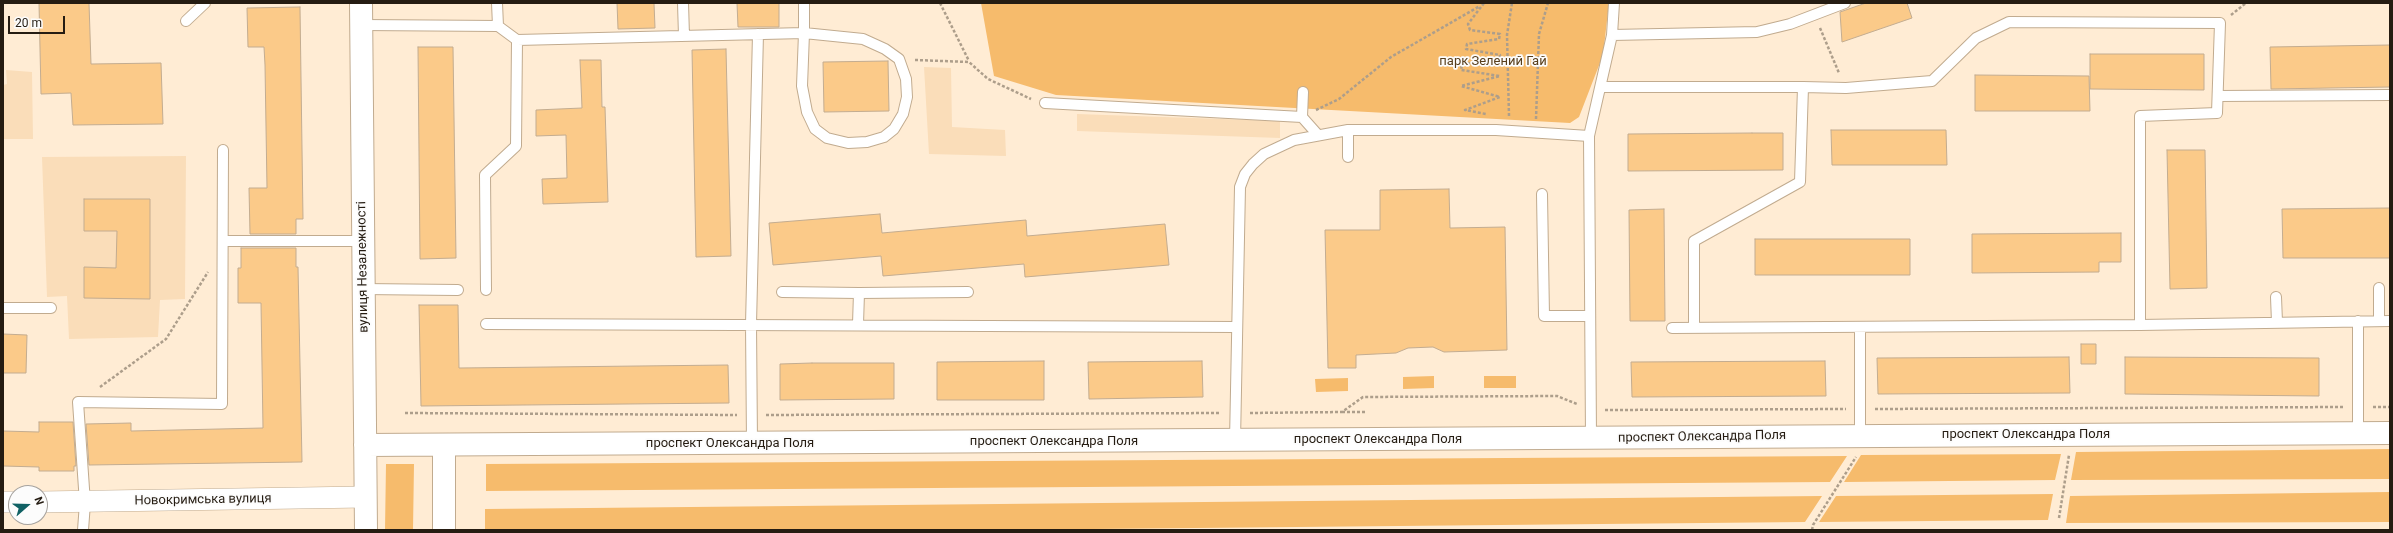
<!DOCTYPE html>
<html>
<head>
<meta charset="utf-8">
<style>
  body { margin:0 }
  #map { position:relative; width:2393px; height:533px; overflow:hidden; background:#ffecd4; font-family:Roboto,sans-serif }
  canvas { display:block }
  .frame { position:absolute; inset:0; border:4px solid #251c12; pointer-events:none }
  .north { position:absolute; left:8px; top:485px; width:40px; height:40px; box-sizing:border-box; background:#fcfcfc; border:1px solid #a6a29e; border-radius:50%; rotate:70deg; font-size:11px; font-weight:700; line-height:16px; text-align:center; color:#251c12 }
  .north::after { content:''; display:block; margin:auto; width:14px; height:18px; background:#106164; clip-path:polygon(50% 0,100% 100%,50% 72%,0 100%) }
  .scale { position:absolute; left:8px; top:16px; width:57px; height:18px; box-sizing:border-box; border:2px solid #251c12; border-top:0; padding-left:5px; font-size:12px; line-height:14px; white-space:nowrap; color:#251c12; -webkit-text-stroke:3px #fcfcfc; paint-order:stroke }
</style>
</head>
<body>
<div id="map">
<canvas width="2393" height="533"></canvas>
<div class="frame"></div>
<div class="north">N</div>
<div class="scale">20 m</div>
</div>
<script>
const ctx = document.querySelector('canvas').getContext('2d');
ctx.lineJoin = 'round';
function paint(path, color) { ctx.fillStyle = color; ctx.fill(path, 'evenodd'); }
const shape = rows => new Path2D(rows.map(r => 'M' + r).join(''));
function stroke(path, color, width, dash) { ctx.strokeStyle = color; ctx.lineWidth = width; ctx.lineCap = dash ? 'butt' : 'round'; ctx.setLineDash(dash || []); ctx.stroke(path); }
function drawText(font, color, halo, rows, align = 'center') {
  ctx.font = font + ' Roboto,sans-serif'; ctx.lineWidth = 3.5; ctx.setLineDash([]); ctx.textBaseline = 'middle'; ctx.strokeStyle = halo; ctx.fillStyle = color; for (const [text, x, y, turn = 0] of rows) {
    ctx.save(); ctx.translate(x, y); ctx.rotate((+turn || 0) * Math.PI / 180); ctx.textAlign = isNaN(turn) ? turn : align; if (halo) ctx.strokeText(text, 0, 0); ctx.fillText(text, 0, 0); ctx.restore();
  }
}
const built = shape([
  [924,67,951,68,952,127,1005,130,1006,156,929,154],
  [6,70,32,72,33,139,3,139,3,85,7,84],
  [1077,114,1280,121,1280,138,1077,131],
  [186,156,185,299,160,300,158,337,69,339,67,296,47,297,42,157]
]);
const green = shape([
  [981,3,1609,3,1603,55,1579,117,1570,123,1056,95,994,76],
  [1434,376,1434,388,1403,389,1403,377],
  [1484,376,1516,376,1516,388,1484,388],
  [1348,378,1348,391,1316,392,1315,379],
  [2390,449,2390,479,2071,480,2076,452],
  [2061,454,2055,480,1844,482,1861,455],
  [1847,456,1830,482,486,491,486,464],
  [386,464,414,464,413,530,385,530],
  [2390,492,2390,522,2066,523,2070,496],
  [2053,494,2048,520,1819,522,1836,496],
  [1822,496,1805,522,992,530,485,530,485,509]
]);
const building = shape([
  [39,3,89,3,91,64,161,63,163,124,73,125,71,93,41,94,39,3],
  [617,3,654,3,655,28,618,29,617,3],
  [737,3,779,3,779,27,738,27,737,3],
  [1866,3,1907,3,1912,18,1842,42,1840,12,1866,3],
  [300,7,303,219,296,219,296,234,250,234,249,188,267,188,265,65,264,47,248,47,247,8,300,7],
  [2390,45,2390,87,2271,89,2270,47,2390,45],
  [418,47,453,47,456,258,420,259,418,47],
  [726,49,731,256,696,257,692,50,726,49],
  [2090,54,2204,54,2204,90,2090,89,2090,54],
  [580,60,601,60,602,107,605,107,608,202,543,204,542,179,567,178,566,135,536,136,536,110,582,108,580,60],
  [888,61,889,111,824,112,823,62,888,61],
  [1975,75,2089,76,2090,111,1975,111,1975,75],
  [1831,130,1946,130,1947,165,1832,165,1831,130],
  [1752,133,1783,133,1783,170,1628,171,1628,134,1752,133],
  [2167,150,2205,150,2207,288,2170,289,2167,150],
  [1449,189,1450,228,1505,227,1507,350,1444,352,1433,347,1408,348,1396,353,1356,355,1356,368,1328,368,1325,230,1380,230,1380,190,1449,189],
  [84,199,150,199,150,299,84,298,84,267,116,268,117,231,84,231,84,199],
  [2390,208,2390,258,2283,258,2282,209,2390,208],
  [1664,209,1665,321,1630,321,1629,210,1664,209],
  [880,214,882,233,1026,220,1027,236,1165,224,1169,265,1025,277,1024,264,883,276,881,256,773,265,769,223,880,214],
  [2121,233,2121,262,2099,262,2099,272,1972,273,1972,234,2121,233],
  [1755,239,1910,239,1910,275,1755,275,1755,239],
  [241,248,296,248,296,267,298,267,302,462,89,465,86,424,131,423,131,431,263,428,261,303,238,303,238,268,241,268,241,248],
  [419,305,458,305,459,368,728,365,729,403,421,406,419,305],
  [3,334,27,335,26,373,3,373,3,334],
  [2081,344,2096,344,2096,364,2081,364,2081,344],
  [2069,357,2070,393,1878,394,1877,358,2069,357],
  [2125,357,2319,358,2319,396,2125,394,2125,357],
  [1044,361,1044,400,937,400,937,362,1044,361],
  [1202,361,1203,397,1089,399,1088,362,1202,361],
  [1825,361,1826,396,1632,397,1631,362,1825,361],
  [812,363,894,363,894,399,780,400,780,364,812,363],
  [39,422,73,422,76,466,74,466,74,471,39,471,39,467,3,466,3,431,39,432,39,422]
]);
const path = shape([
  [940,3,969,61],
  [1484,3,1468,24,1470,30,1500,34,1499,39,1467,44,1466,49,1500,55,1499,61,1462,64,1461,70,1500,76,1461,86,1500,97,1465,110,1486,114],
  [2231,15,2246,3],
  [1820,28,1839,73],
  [915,60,969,62,988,79,1031,99],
  [1316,110,1339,99,1391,57,1480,6],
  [1509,116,1507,35,1512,3],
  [1536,119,1539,34,1548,3],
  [100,387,166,339,208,272],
  [2373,407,2390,407],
  [1875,409,2344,407],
  [1605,410,1846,409],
  [1342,412,1366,412],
  [405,413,737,415],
  [1250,413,1342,412,1363,397,1557,396,1577,404],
  [766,415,1221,413],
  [2059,518,2069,455],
  [1812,530,1813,525,1856,457]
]);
const service = shape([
  [683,3,684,36],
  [186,21,205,3],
  [362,25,498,26,497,3],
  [1612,35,1614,3],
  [517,40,804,33,863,39,885,49,899,59,906,79,907,97,903,114,894,129,884,137,867,142,848,143,827,138,815,129,807,112,802,86,804,33,804,3],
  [1602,87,1803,87,1800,182,1694,241,1694,327],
  [1803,87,1846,88,1932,81,1976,38,2009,22,2220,23,2217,113,2140,116,2140,325],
  [2218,96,2390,95],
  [1045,103,1302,117,1318,135],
  [1302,117,1303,92],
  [1348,130,1348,157],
  [1542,194,1544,316,1590,316],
  [224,241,362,241],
  [362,289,458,290],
  [486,290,485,175,516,146,517,40,498,26],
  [782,292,859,293,858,324],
  [859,293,968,292],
  [2276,297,2277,322],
  [3,308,51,308],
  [2358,321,2358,433],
  [2379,321,2379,288],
  [486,324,1237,327],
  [1672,328,2140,325,2390,321],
  [1860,435,1860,327],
  [1591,438,1589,136,1612,35,1757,32,1790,24,1845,3],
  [1235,441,1240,187,1245,174,1253,164,1264,154,1294,140,1348,130,1496,130,1589,136],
  [752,444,751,324,758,34],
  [83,530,85,503,78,402,222,404,223,150]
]);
const minor = shape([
  [3,502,16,502],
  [40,502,365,497]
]);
const primary = shape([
  [361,3,366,530],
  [365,445,2390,433],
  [444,530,444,446]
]);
const parkNames = [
  ["парк Зелений Гай",1493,62]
];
const streetNames = [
  ["вулиця Незалежності",363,267,-91],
  ["проспект Олександра Поля",2026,435],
  ["проспект Олександра Поля",1702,437,-1],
  ["проспект Олександра Поля",1378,440],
  ["проспект Олександра Поля",1054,442],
  ["проспект Олександра Поля",730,444],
  ["Новокримська вулиця",203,500,-1]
];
paint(built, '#faddb9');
paint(green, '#f6bb6c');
paint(building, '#fbca89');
stroke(building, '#c3ac90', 1);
stroke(service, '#c1ab8f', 12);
stroke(minor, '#c1ab8f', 22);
stroke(primary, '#c1ab8f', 24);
stroke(path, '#ad9e8b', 2.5, [3, 2]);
stroke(service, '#fff', 10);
stroke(minor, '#fff', 21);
stroke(primary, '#fff', 22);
drawText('13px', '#583e1b', '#fcfcfc', parkNames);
drawText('13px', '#251c12', '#fcfcfc', streetNames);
</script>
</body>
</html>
